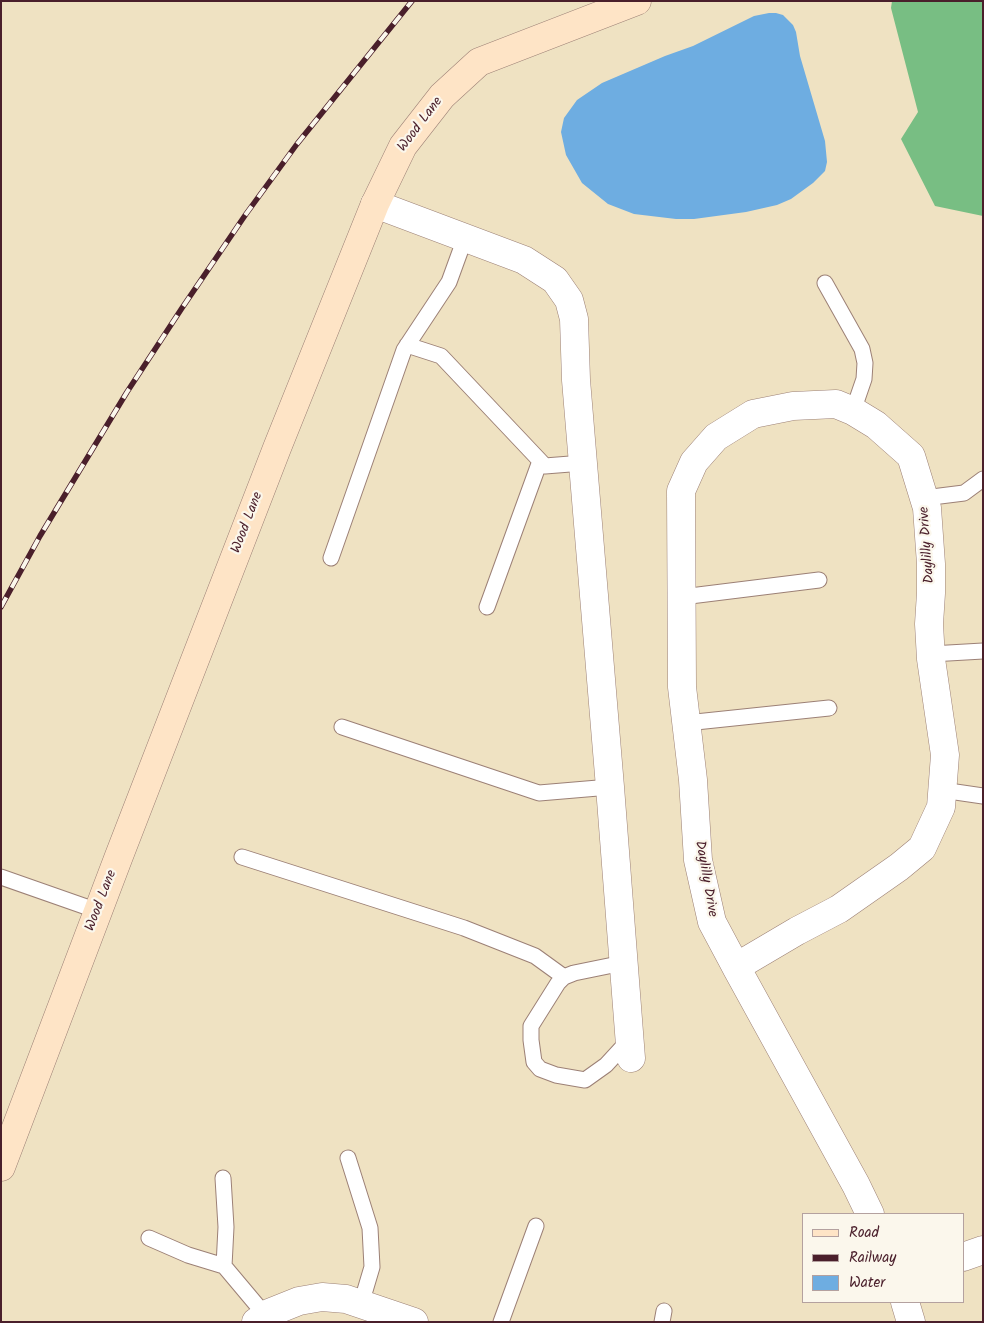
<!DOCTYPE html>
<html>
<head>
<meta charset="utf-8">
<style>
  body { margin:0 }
  #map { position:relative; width:984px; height:1323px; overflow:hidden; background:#efe2c2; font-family:Kalam,sans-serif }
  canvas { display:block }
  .frame { position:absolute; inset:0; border:2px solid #4a1f2b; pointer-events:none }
  .legend { position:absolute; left:802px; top:1213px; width:162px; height:90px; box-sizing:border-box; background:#fbf7ec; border:1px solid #b4a19f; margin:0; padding:6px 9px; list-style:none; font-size:15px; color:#4a1f2b }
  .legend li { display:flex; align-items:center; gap:10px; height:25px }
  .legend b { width:25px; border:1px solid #b4a19f }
</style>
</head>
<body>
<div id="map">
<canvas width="984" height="1323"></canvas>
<div class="frame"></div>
<ul class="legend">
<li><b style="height:6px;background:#fee4c6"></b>Road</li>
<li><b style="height:6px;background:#4a1f2b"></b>Railway</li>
<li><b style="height:14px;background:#6eade1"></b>Water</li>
</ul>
</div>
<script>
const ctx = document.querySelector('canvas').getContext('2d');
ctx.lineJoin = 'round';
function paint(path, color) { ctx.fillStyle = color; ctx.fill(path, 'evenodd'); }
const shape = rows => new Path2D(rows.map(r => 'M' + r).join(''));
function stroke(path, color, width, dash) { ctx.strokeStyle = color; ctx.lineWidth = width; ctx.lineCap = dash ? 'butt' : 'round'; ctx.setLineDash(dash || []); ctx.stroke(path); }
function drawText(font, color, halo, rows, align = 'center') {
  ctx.font = font + ' Kalam,sans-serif'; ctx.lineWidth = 4.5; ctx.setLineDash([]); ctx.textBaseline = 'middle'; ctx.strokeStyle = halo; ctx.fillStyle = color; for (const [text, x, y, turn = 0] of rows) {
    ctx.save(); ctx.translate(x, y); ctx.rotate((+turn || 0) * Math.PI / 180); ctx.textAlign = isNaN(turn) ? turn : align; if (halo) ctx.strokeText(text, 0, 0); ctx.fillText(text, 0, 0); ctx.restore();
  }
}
const forest = shape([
  [892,1,983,1,983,216,935,206,901,139,918,112,891,8]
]);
const water = shape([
  [769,13,776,13,783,15,793,25,796,32,800,56,825,141,827,162,825,171,813,183,791,199,777,205,746,212,694,219,676,219,634,214,608,204,582,183,566,155,561,132,564,118,577,100,602,83,665,56,693,46,754,16]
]);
const lane = shape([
  [825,283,862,349,865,363,864,379,853,411],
  [407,345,441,356,545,466,583,463],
  [924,498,964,493,983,479],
  [331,558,404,350,449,282,465,238],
  [682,597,819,580],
  [487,607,540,461],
  [931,654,983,651],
  [686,723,829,708],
  [342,727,539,793,610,787],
  [942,790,983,796],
  [242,857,464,928,535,956,564,977],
  [1,877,98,911],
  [623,963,574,973,564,977,558,983,531,1026,531,1040,534,1062,540,1069,556,1075,585,1080,606,1065,629,1040],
  [348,1158,370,1228,372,1267,361,1304],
  [223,1178,226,1227,224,1266,266,1316],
  [149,1238,188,1255,224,1266],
  [501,1322,536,1226],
  [662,1322,664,1311]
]);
const street = shape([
  [375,204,524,260,555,280,569,300,574,319,576,380,610,787,631,1058],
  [836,404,853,411,876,425,911,456,927,508,931,564,931,593,929,624,931,659,945,755,941,807,922,848,899,867,839,909,797,931,736,967,712,922,698,860,693,780,682,687,681,491,694,462,716,437,753,414,793,406,836,404],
  [736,967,856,1185,870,1214],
  [963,1257,983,1250],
  [905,1302,911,1322],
  [256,1322,269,1313,299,1301,322,1297,346,1299,414,1322]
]);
const secondary = shape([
  [1,1167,119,856,277,448,375,204,403,146,442,96,479,62,637,1]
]);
const rail = shape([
  [1,607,40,536,127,392,182,308,246,214,297,144,412,1]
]);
const streetNames = [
  ["Wood Lane",421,125,-53],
  ["Wood Lane",248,523,-69],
  ["Daylilly Drive",928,545,-94],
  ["Daylilly Drive",705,879,80],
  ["Wood Lane",102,901,-69]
];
paint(forest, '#78be83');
paint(water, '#6eade1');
stroke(lane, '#9c8076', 17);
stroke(street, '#9c8076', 29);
stroke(secondary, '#9c8076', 29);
stroke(lane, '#fff', 15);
stroke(street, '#fff', 28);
stroke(secondary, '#fee4c6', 28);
stroke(rail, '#4a1f2b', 5.5);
stroke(rail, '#fbf7ec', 4, [11]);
drawText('14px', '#4a1f2b', '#fbf7ec', streetNames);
</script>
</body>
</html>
